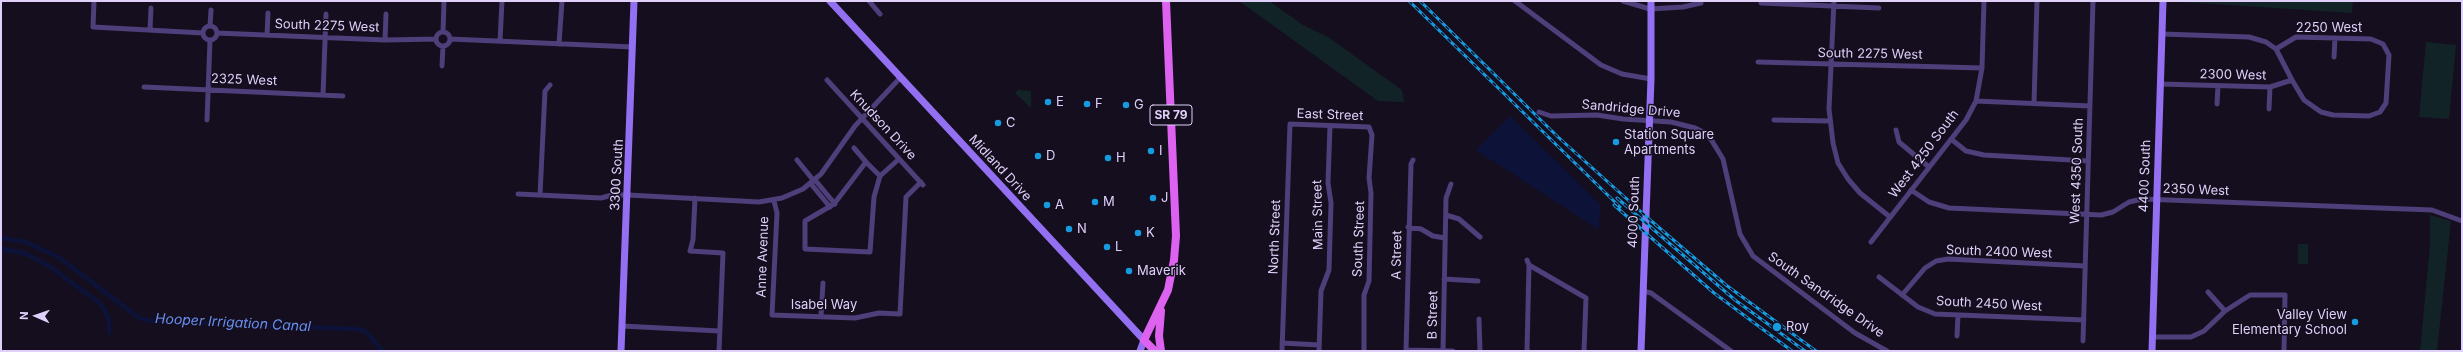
<!DOCTYPE html>
<html>
<head>
<meta charset="utf-8">
<style>
  body { margin:0 }
  #map { position:relative; width:2463px; height:352px; overflow:hidden; background:#150e1e; font-family:Inter,sans-serif }
  canvas { display:block }
  .frame { position:absolute; inset:0; border:2px solid #dfd0fa; pointer-events:none }
  .north { position:absolute; left:16px; top:296px; width:40px; height:40px; -webkit-text-stroke:3px #150e1e; paint-order:stroke; rotate:272deg; font-size:11px; font-weight:700; line-height:16px; text-align:center; color:#dfd0fa }
  .north::after { content:''; display:block; margin:auto; width:14px; height:18px; background:#dfd0fa; clip-path:polygon(50% 0,100% 100%,50% 72%,0 100%) }
</style>
</head>
<body>
<div id="map">
<canvas width="2463" height="352"></canvas>
<div class="frame"></div>
<div class="north">N</div>
</div>
<script>
const ctx = document.querySelector('canvas').getContext('2d');
ctx.lineJoin = 'round';
function paint(path, color) { ctx.fillStyle = color; ctx.fill(path, 'evenodd'); }
const shape = rows => new Path2D(rows.map(r => 'M' + r).join(''));
function stroke(path, color, width, dash) { ctx.strokeStyle = color; ctx.lineWidth = width; ctx.lineCap = dash ? 'butt' : 'round'; ctx.setLineDash(dash || []); ctx.stroke(path); }
function drawText(font, color, halo, rows, align = 'center') {
  ctx.font = font + ' Inter,sans-serif'; ctx.lineWidth = 3; ctx.setLineDash([]); ctx.textBaseline = 'middle'; ctx.strokeStyle = halo; ctx.fillStyle = color; for (const [text, x, y, turn = 0] of rows) {
    ctx.save(); ctx.translate(x, y); ctx.rotate((+turn || 0) * Math.PI / 180); ctx.textAlign = isNaN(turn) ? turn : align; if (halo) ctx.strokeText(text, 0, 0); ctx.fillText(text, 0, 0); ctx.restore();
  }
}
const green = shape([
  [1239,1,1269,1,1303,25,1328,37,1402,90,1404,102,1378,101],
  [2166,1,2353,1,2352,13],
  [2426,42,2456,45,2449,119,2419,117],
  [1018,90,1031,91,1031,108,1015,93],
  [2430,215,2451,221,2437,351,2420,351,2430,246],
  [2298,244,2308,244,2308,264,2298,264]
]);
const water = shape([
  [1510,116,1600,204,1599,230,1476,150]
]);
const canal = shape([
  [1,238,26,242,60,258,139,318,152,321,356,329,365,331,383,351],
  [1,249,24,253,49,266,101,304,109,319,109,333]
]);
const street = shape([
  [94,1,93,27,203,33],
  [869,1,880,14],
  [1515,1,1601,65,1622,74,1651,79],
  [1623,1,1650,9,1683,7,1701,3],
  [1834,1,1829,109,1833,143,1838,163,1848,179,1860,193,1890,217],
  [1761,3,1879,8],
  '203 33a7 7 0 1 1 14 0a7 7 0 1 1-14 0Z',
  [210,26,211,10],
  [150,30,151,8],
  [443,32,444,1],
  '436 39a7 7 0 1 1 14 0a7 7 0 1 1-14 0Z',
  [217,33,385,40,436,39],
  [267,35,268,13],
  [450,39,633,47],
  [385,40,386,14],
  [500,41,502,1],
  [559,44,562,1],
  [2276,49,2292,80],
  [2334,57,2335,38],
  [1758,62,1982,68],
  [442,66,443,46],
  [827,80,923,185],
  [2160,84,2270,87,2292,80,2304,100,2321,112,2333,115,2369,116,2380,112,2386,103,2389,55,2383,44,2371,39,2296,37,2276,49,2266,42,2249,37,2162,34],
  [144,87,343,96],
  [323,95,326,14],
  [1976,101,2090,106],
  [2034,103,2037,1],
  [2217,104,2218,86],
  [2269,109,2270,87],
  [1539,112,1551,116,1597,115,1623,119,1671,122,1695,128,1705,133,1712,141,1723,159,1740,234,1753,256,1855,333,1887,351],
  [207,120,210,40],
  [1774,120,1830,121],
  [1896,130,1899,142,1929,167],
  [1951,139,1966,151,1984,155,2088,161],
  [854,148,866,162],
  [797,160,814,181],
  [866,162,880,176,874,197,870,252,805,249,805,221,834,204,866,162],
  [880,176,899,159],
  [815,180,835,204],
  [811,184,830,207],
  [1911,190,1929,202,1949,208,2101,215,2113,212,2129,202,2142,199,2432,210,2462,221],
  [518,194,601,198,612,195,628,195,759,202,782,198,803,189,821,174,855,126,900,78],
  [540,195,545,91,550,85],
  [695,198,693,240,690,251,723,253,719,351],
  [774,201,777,213,772,315,855,318,879,313,900,314,906,197,921,182],
  [1446,215,1459,219,1480,237],
  [1408,227,1421,229,1433,236,1445,238],
  [1871,242,1966,120,1976,101,1982,68,1984,1],
  [1527,260,1529,265,1527,351],
  [1529,265,1586,298,1584,351],
  [1879,277,1918,307,1935,314,2084,320],
  [1444,279,1478,281],
  [1643,291,1651,293,1731,351],
  [2208,292,2225,311],
  [1902,295,1925,268,1936,261,1948,259,2085,266],
  [821,316,823,283],
  [1479,319,1480,351],
  [622,326,720,331],
  [1957,336,1958,315],
  [2153,337,2191,337,2204,331,2225,311,2250,295,2285,295,2284,351],
  [2083,341,2093,1],
  [1282,343,1319,345],
  [1406,350,1453,351],
  [1282,351,1290,124,1369,127,1372,135,1369,178,1371,193,1369,281,1364,295,1364,351],
  [1319,351,1321,291,1329,270,1331,203,1328,183,1330,126],
  [1406,351,1411,164,1413,160],
  [1443,351,1446,198,1451,184]
]);
const secondary = shape([
  [830,1,1144,340,1140,351],
  [621,351,634,1],
  [1641,351,1651,79,1651,1],
  [2152,351,2163,1]
]);
const primary = shape([
  [1161,311,1159,336,1161,351],
  [1155,351,1144,340,1168,290,1174,260,1176,236,1166,1]
]);
const rail = shape([
  [1409,1,1620,207],
  [1420,1,1558,137,1649,219,1726,285,1816,351],
  [1617,198,1735,300,1805,351],
  [1614,205,1714,293,1792,351]
]);
const markers = [
  [1048,102,4,"#169be1"],
  [1087,104,4,"#169be1"],
  [1126,105,4,"#169be1"],
  [998,123,4,"#169be1"],
  [1616,142,4,"#169be1"],
  [1151,151,4,"#169be1"],
  [1038,156,4,"#169be1"],
  [1108,158,4,"#169be1"],
  [1153,198,4,"#169be1"],
  [1095,202,4,"#169be1"],
  [1047,205,4,"#169be1"],
  [1069,229,4,"#169be1"],
  [1138,233,4,"#169be1"],
  [1107,247,4,"#169be1"],
  [1129,271,4,"#169be1"],
  [2355,322,4,"#169be1"],
  [1777,327,5,"#169be1"]
];
const shields = [
  [1171,115,42]
];
const shieldNames = [
  ["SR 79",1171,115]
];
const streetNames = [
  ["South 2275 West",327,26,2],
  ["2250 West",2329,28],
  ["South 2275 West",1870,54,1],
  ["2300 West",2233,75,1],
  ["2325 West",244,80,2],
  ["Sandridge Drive",1631,109,5],
  ["East Street",1330,115,2],
  ["Knudson Drive",883,125,47],
  ["West 4250 South",1924,154,-53],
  ["Midland Drive",1000,168,47],
  ["West 4350 South",2077,171,-88],
  ["3300 South",617,175,-87],
  ["4400 South",2145,176,-88],
  ["2350 West",2196,190,2],
  ["4000 South",1634,212,-88],
  ["Main Street",1318,215,-91],
  ["North Street",1275,237,-88],
  ["South Street",1359,239,-88],
  ["South 2400 West",1999,252,2],
  ["A Street",1397,255,-89],
  ["Anne Avenue",763,257,-88],
  ["South Sandridge Drive",1826,295,35],
  ["South 2450 West",1989,304,3],
  ["Isabel Way",824,305],
  ["B Street",1433,315,-89]
];
const poiNames = [
  ["E",1056,102],
  ["F",1095,104],
  ["G",1134,105],
  ["C",1006,123],
  ["Station Square",1624,135],
  ["Apartments",1624,150],
  ["I",1159,151],
  ["D",1046,156],
  ["H",1116,158],
  ["J",1161,198],
  ["M",1103,202],
  ["A",1055,205],
  ["N",1077,229],
  ["K",1146,233],
  ["L",1115,247],
  ["Maverik",1137,271],
  ["Valley View",2347,315,"right"],
  ["Elementary School",2347,330,"right"],
  ["Roy",1786,327]
];
const waterNames = [
  ["Hooper Irrigation Canal",233,323,3]
];
paint(green, '#122328');
paint(water, '#0d1338');
stroke(canal, '#0d1338', 4.5);
stroke(street, '#4e3e79', 5);
stroke(secondary, '#9370f1', 7);
stroke(primary, '#de62f0', 8);
stroke(rail, '#169be1', 3);
stroke(rail, '#150e1e', 1.5, [4.5]);
for (const [x, y, r, color] of markers) { const dot = new Path2D(); dot.arc(x, y, r, 0, 2 * Math.PI); ctx.fillStyle = color; ctx.fill(dot); stroke(dot, '#150e1e', 1.5); }
for (const [x, y, w] of shields) { const box = new Path2D(); box.roundRect(x - w / 2, y - 10, w, 20, 3); ctx.fillStyle = '#150e1e'; ctx.fill(box); stroke(box, '#dfd0fa', 1); }
drawText('bold 12px', '#dfd0fa', null, shieldNames);
drawText('13px', '#dfd0fa', '#150e1e', streetNames);
drawText('13px', '#dfd0fa', '#150e1e', poiNames, 'left');
drawText('italic 14px', '#6890f0', '#150e1e', waterNames);
</script>
</body>
</html>
